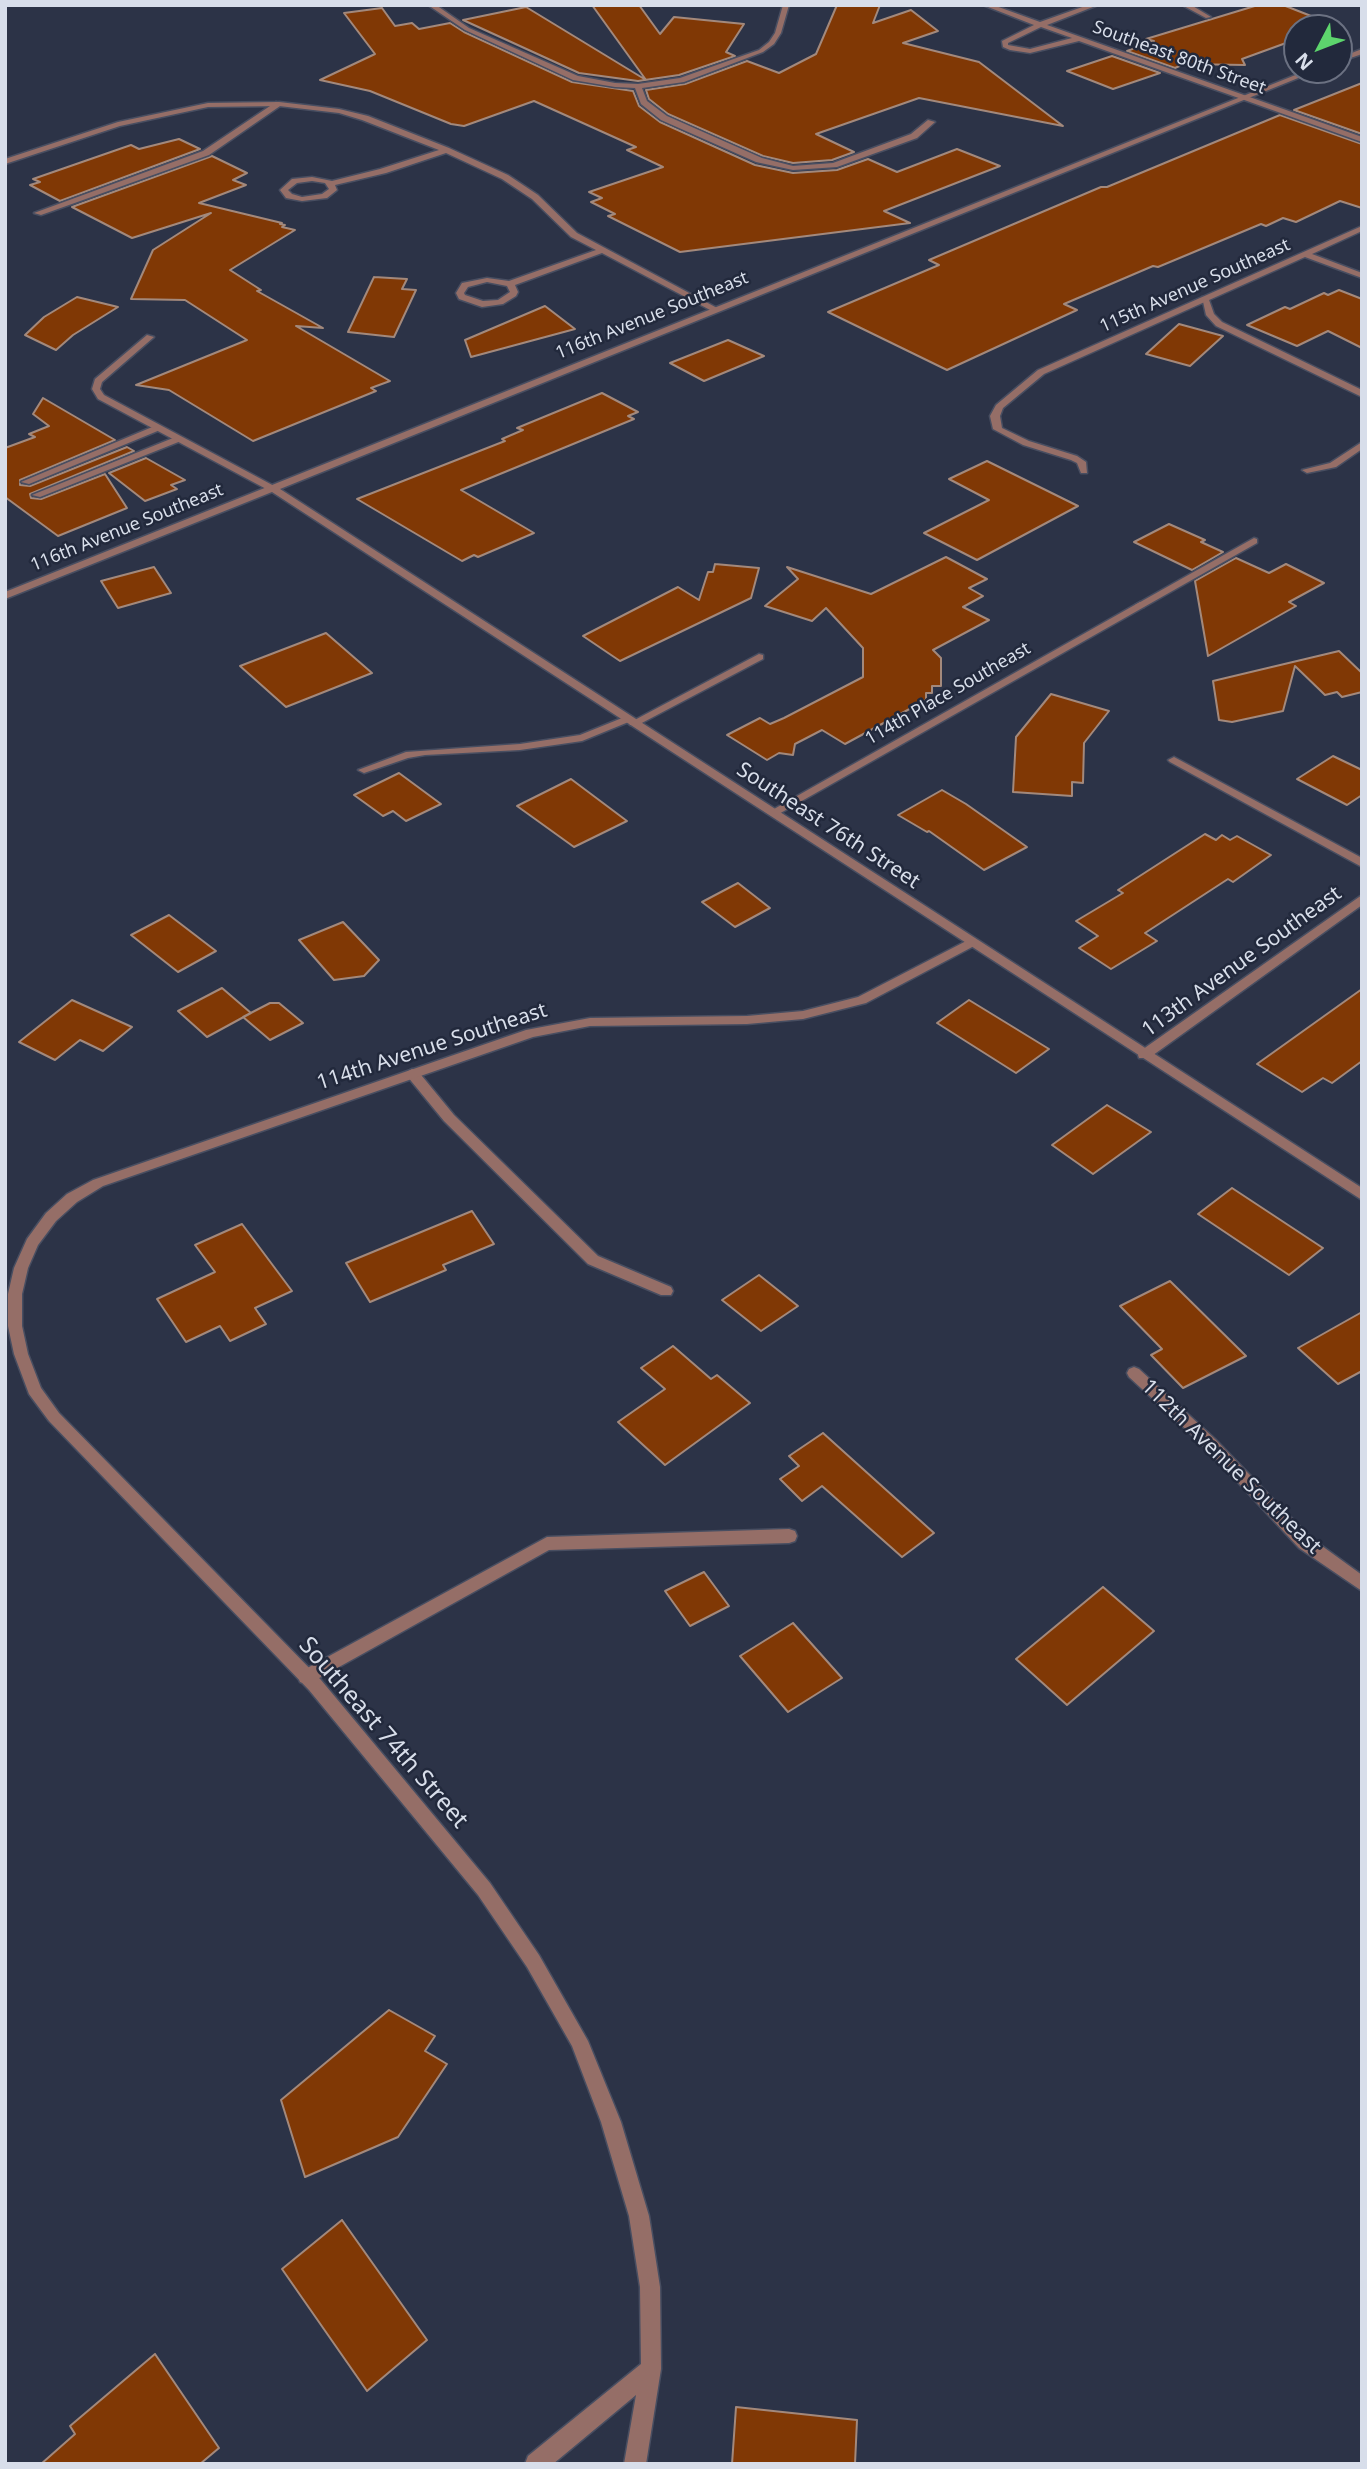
<!DOCTYPE html>
<html>
<head>
<meta charset="utf-8">
<style>
  body { margin:0 }
  #map { position:relative; width:1367px; height:2469px; overflow:hidden; background:#2c3347; font-family:"Noto Sans",sans-serif }
  canvas { display:block }
  .frame { position:absolute; inset:0; border:7px solid #d8deea; pointer-events:none }
  .north { position:absolute; left:1283px; top:14px; width:70px; height:70px; box-sizing:border-box; background:#22293c; border:2px solid #6b7182; border-radius:50%; rotate:228deg; font-size:19px; font-weight:700; line-height:28px; text-align:center; color:#d8deea }
  .north::after { content:''; display:block; margin:auto; width:24px; height:32px; background:#5dd56d; clip-path:polygon(50% 0,100% 100%,50% 72%,0 100%) }
</style>
</head>
<body>
<div id="map">
<canvas width="1367" height="2469"></canvas>
<div class="frame"></div>
<div class="north">N</div>
</div>
<script>
const ctx = document.querySelector('canvas').getContext('2d');
ctx.lineJoin = 'round';
function paint(path, color) { ctx.fillStyle = color; ctx.fill(path, 'evenodd'); }
const shape = rows => new Path2D(rows.map(r => 'M' + r).join(''));
function stroke(path, color, width, dash) { ctx.strokeStyle = color; ctx.lineWidth = width; ctx.lineCap = dash ? 'butt' : 'round'; ctx.setLineDash(dash || []); ctx.stroke(path); }
function drawText(font, color, halo, rows, align = 'center') {
  ctx.font = font + ' "Noto Sans",sans-serif'; ctx.lineWidth = 5; ctx.setLineDash([]); ctx.textBaseline = 'middle'; ctx.strokeStyle = halo; ctx.fillStyle = color; for (const [text, x, y, turn = 0] of rows) {
    ctx.save(); ctx.translate(x, y); ctx.rotate((+turn || 0) * Math.PI / 180); ctx.textAlign = isNaN(turn) ? turn : align; if (halo) ctx.strokeText(text, 0, 0); ctx.fillText(text, 0, 0); ctx.restore();
  }
}
const building = shape([
  [592,5,639,5,660,34,674,17,744,24,726,52,735,56,679,75,638,81,579,73,463,20,526,7,646,80,592,5],
  [837,5,880,5,873,23,911,10,938,31,903,43,979,62,1063,126,919,98,816,134,854,152,832,160,793,163,763,156,668,114,649,99,646,90,685,84,747,61,779,73,816,54,837,5],
  [1258,5,1283,5,1334,25,1326,28,1297,28,1297,39,1242,59,1245,65,1184,64,1175,68,1127,51,1154,41,1146,39,1258,5],
  [382,8,395,26,412,23,419,29,450,23,464,32,572,82,633,91,639,106,660,122,755,165,793,173,837,170,868,159,897,172,957,149,1000,166,884,211,910,223,680,252,608,216,615,214,591,202,602,198,589,192,663,167,627,150,636,147,534,101,464,126,451,124,370,91,320,80,375,54,344,13,382,8],
  [1112,56,1160,73,1113,89,1067,71,1112,56],
  [1362,83,1362,134,1294,110,1362,83],
  [1280,115,1362,144,1362,208,1340,201,1296,222,1283,218,1266,226,1261,224,1158,267,1153,266,1064,304,1077,310,947,370,828,312,939,265,929,260,1101,187,1107,187,1280,115],
  [179,139,200,149,60,201,30,185,40,182,33,179,131,145,139,149,179,139],
  [212,156,247,173,233,180,246,185,199,203,282,223,280,224,285,225,282,227,295,230,230,270,261,290,257,291,323,328,296,326,390,381,371,388,376,391,253,441,169,390,136,385,247,340,185,300,131,299,153,250,211,213,132,238,72,207,212,156],
  [374,277,407,279,402,289,416,290,394,337,348,332,374,277],
  [1339,290,1362,299,1362,348,1328,331,1297,346,1247,325,1285,307,1290,309,1324,293,1328,295,1339,290],
  [77,297,118,307,73,335,56,350,25,335,44,317,77,297],
  [545,306,575,329,471,357,465,340,545,306],
  [1179,324,1223,336,1190,366,1146,354,1179,324],
  [728,340,764,356,704,381,670,363,728,340],
  [602,393,638,412,628,416,634,419,461,490,534,533,478,557,474,555,462,561,357,499,505,441,502,439,523,430,517,428,602,393],
  [43,398,115,440,20,480,20,485,30,486,127,447,134,451,30,494,31,498,41,499,105,474,127,508,58,536,5,497,5,448,35,437,29,434,49,426,33,414,43,398],
  [146,458,185,480,171,485,177,489,145,501,109,473,146,458],
  [987,461,1078,506,977,560,924,533,989,500,949,479,987,461],
  [1169,524,1205,540,1201,542,1223,552,1192,570,1134,542,1169,524],
  [946,557,987,579,969,588,983,596,963,607,989,620,933,650,941,658,941,686,932,686,932,693,926,693,926,700,845,744,822,730,795,744,793,755,779,753,767,760,727,735,760,718,770,724,784,718,863,677,863,648,826,608,812,621,765,606,798,579,787,567,871,594,946,557],
  [1236,558,1269,573,1286,564,1324,583,1289,602,1296,606,1208,656,1195,581,1236,558],
  [715,564,759,568,751,598,620,661,583,636,678,587,699,600,708,572,713,572,715,564],
  [154,567,171,593,118,608,101,581,154,567],
  [326,633,372,673,286,707,240,666,326,633],
  [1339,651,1362,673,1362,692,1342,697,1337,692,1325,695,1295,666,1283,711,1232,722,1219,720,1213,681,1339,651],
  [1051,694,1109,711,1084,743,1083,783,1072,782,1072,796,1013,792,1016,737,1051,694],
  [1333,756,1362,770,1362,795,1347,805,1297,779,1333,756],
  [399,773,441,804,406,821,393,811,383,816,354,795,399,773],
  [571,779,627,821,574,847,517,806,571,779],
  [942,790,966,804,1027,847,984,870,929,831,927,832,898,815,942,790],
  [1205,834,1216,840,1222,835,1230,840,1237,836,1271,855,1233,882,1228,879,1145,933,1157,941,1111,969,1079,948,1098,936,1076,921,1123,893,1118,890,1205,834],
  [738,883,770,908,735,927,702,902,738,883],
  [169,915,216,951,178,972,131,935,169,915],
  [343,922,379,960,364,976,334,980,299,940,343,922],
  [222,988,251,1013,207,1037,178,1011,222,988],
  [1362,989,1362,1061,1332,1083,1323,1078,1302,1092,1257,1064,1362,989],
  [72,1000,132,1027,103,1051,80,1040,55,1060,19,1042,72,1000],
  [969,1000,1049,1049,1016,1073,937,1023,969,1000],
  [270,1003,279,1003,303,1023,270,1040,243,1017,270,1003],
  [1107,1105,1151,1132,1093,1174,1052,1145,1107,1105],
  [1232,1188,1323,1248,1289,1275,1198,1214,1232,1188],
  [472,1211,494,1244,443,1265,446,1270,370,1302,346,1263,472,1211],
  [242,1224,292,1291,255,1308,266,1324,230,1341,220,1326,186,1342,157,1299,215,1272,195,1245,242,1224],
  [759,1275,798,1306,761,1331,722,1300,759,1275],
  [1170,1281,1246,1356,1183,1388,1151,1355,1162,1349,1120,1306,1170,1281],
  [1362,1312,1362,1371,1338,1384,1298,1348,1362,1312],
  [673,1346,711,1379,717,1375,750,1403,665,1465,618,1422,665,1389,641,1368,673,1346],
  [823,1433,934,1533,902,1557,822,1486,802,1501,780,1479,799,1466,789,1456,823,1433],
  [704,1572,729,1606,690,1626,665,1591,704,1572],
  [1103,1587,1154,1631,1067,1705,1016,1659,1103,1587],
  [793,1623,842,1678,788,1712,740,1656,793,1623],
  [389,2010,435,2036,425,2051,447,2064,398,2137,305,2177,281,2100,389,2010],
  [342,2220,427,2340,367,2391,282,2269,342,2220],
  [155,2354,219,2448,200,2464,41,2464,75,2434,70,2426,155,2354],
  [736,2407,857,2420,855,2464,732,2464,736,2407]
]);
const service = shape([
  [276,102,283,104,209,155,41,215,34,213,203,151,276,102],
  [1202,297,1208,297,1214,314,1222,322,1362,390,1362,397,1216,326,1206,315,1202,297],
  [157,425,160,426,160,430,29,484,21,482,157,425],
  [178,436,183,439,181,441,40,497,32,495,178,436],
  [1362,442,1362,449,1336,467,1307,473,1302,470,1330,463,1362,442],
  [1254,538,1257,539,1257,543,1144,607,1136,607,1135,605,1254,538],
  [627,716,631,717,631,721,582,741,520,750,425,755,408,758,364,773,358,770,406,752,520,744,580,735,627,716],
  [412,1069,417,1070,454,1115,598,1256,671,1287,673,1291,671,1295,661,1295,588,1264,444,1121,407,1076,405,1073,412,1069],
  [1134,1367,1139,1369,1215,1439,1311,1538,1362,1575,1362,1591,1299,1548,1205,1447,1129,1377,1127,1373,1129,1369,1134,1367],
  [789,1529,795,1531,797,1536,795,1541,789,1543,549,1550,312,1682,306,1684,300,1682,298,1677,300,1672,547,1537,789,1529]
]);
const minor = shape([
  [428,5,436,5,469,28,578,76,615,83,638,84,680,78,759,50,769,42,775,33,783,5,789,5,781,33,774,44,763,52,684,82,642,88,647,101,667,116,762,158,793,166,833,163,911,134,928,120,935,122,917,138,837,167,793,170,756,162,661,120,641,104,635,88,615,87,573,80,465,30,428,5],
  [983,5,993,5,1040,22,1088,5,1098,5,1047,25,1362,137,1362,142,1079,41,1030,53,1010,50,1003,47,1002,41,1034,25,983,5],
  [1041,27,1072,38,1030,49,1008,45,1008,43,1041,27],
  [1182,5,1191,5,1211,17,1206,18,1182,5],
  [279,102,339,109,368,116,449,148,508,175,538,195,577,233,719,309,712,311,602,253,515,285,518,292,516,296,503,304,482,307,459,299,456,293,462,283,487,278,509,281,596,250,571,237,532,199,502,179,446,153,386,173,335,185,337,190,327,198,302,201,286,198,280,190,292,179,312,177,332,181,380,169,439,150,362,120,339,113,279,106,208,107,120,126,5,164,5,159,118,122,208,103,279,102],
  [312,181,325,183,329,189,322,194,302,197,292,194,288,190,297,183,312,181],
  [487,282,507,286,510,292,498,300,483,301,465,295,464,293,468,287,487,282],
  [1362,226,1362,231,1312,254,1362,273,1362,278,1305,257,1044,374,1003,408,1000,416,1002,428,1029,441,1077,456,1086,462,1087,473,1081,473,1077,463,1071,460,1023,445,993,429,990,416,996,405,1038,370,1362,226],
  [147,335,154,337,102,382,100,389,104,395,276,487,276,491,270,491,98,399,92,389,95,379,147,335],
  [1140,602,1144,603,1144,607,777,815,773,816,767,813,1140,602],
  [759,654,763,655,763,659,638,725,630,725,629,723,759,654],
  [1174,757,1362,858,1362,867,1170,762,1168,760,1174,757],
  [1362,895,1362,905,1149,1058,1139,1058,1138,1055,1139,1052,1362,895],
  [972,938,978,942,976,945,866,1003,803,1019,747,1024,590,1026,533,1037,103,1186,77,1202,56,1221,38,1245,28,1268,22,1294,22,1326,28,1354,41,1388,59,1413,321,1680,490,1883,539,1955,588,2041,621,2122,649,2216,660,2287,661,2369,646,2464,624,2464,636,2395,553,2464,525,2464,528,2456,641,2364,640,2287,629,2216,601,2122,572,2046,527,1967,478,1895,309,1690,49,1421,29,1394,14,1354,8,1326,8,1294,14,1268,27,1239,46,1213,67,1194,93,1180,526,1030,590,1018,747,1016,803,1011,858,997,972,938]
]);
const tertiary = shape([
  [1362,49,1362,54,1339,62,1339,58,1362,49],
  [1308,70,1318,70,280,489,1362,1188,1362,1200,272,492,5,599,5,592,1308,70]
]);
const farStreetnames = [
  ["Southeast 80th Street",1179,58,20],
  ["115th Avenue Southeast",1195,286,-24],
  ["116th Avenue Southeast",652,316,-22],
  ["116th Avenue Southeast",127,528,-22],
  ["114th Place Southeast",948,694,-30]
];
const streetNames = [
  ["Southeast 76th Street",828,826,33],
  ["113th Avenue Southeast",1242,962,-36],
  ["114th Avenue Southeast",432,1047,-18],
  ["112th Avenue Southeast",1231,1467,44]
];
const nearStreetnames = [
  ["Southeast 74th Street",383,1733,49]
];
paint(building, '#803805');
stroke(building, '#a3897c', 2);
stroke(service, '#484e61', 3);
stroke(minor, '#484e61', 3);
stroke(tertiary, '#484e61', 3);
paint(service, '#956e67');
paint(minor, '#956e67');
paint(tertiary, '#956e67');
drawText('18px', '#d8deea', '#22293c', farStreetnames);
drawText('21px', '#d8deea', '#22293c', streetNames);
drawText('24px', '#d8deea', '#22293c', nearStreetnames);
</script>
</body>
</html>
